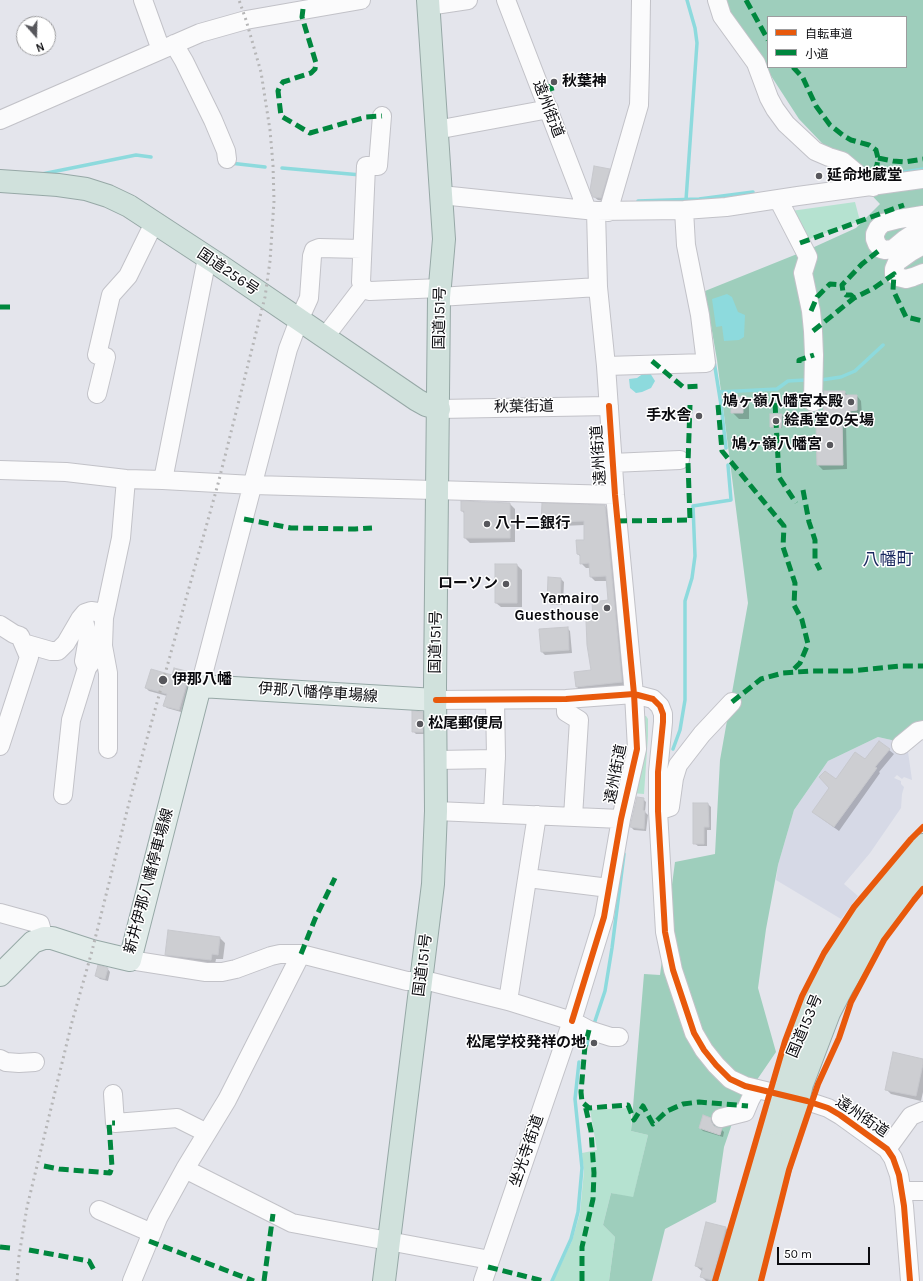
<!DOCTYPE html>
<html>
<head>
<meta charset="utf-8">
<style>
  body { margin:0 }
  #map { position:relative; width:923px; height:1281px; overflow:hidden; background:#e4e5ec; font-family:Karla,"Noto Sans JP",sans-serif }
  canvas { display:block }
  .legend { position:absolute; left:767px; top:16px; width:140px; height:52px; box-sizing:border-box; background:#fff; border:1px solid #9d9d9f; margin:0; padding:5px 7px; list-style:none; font-size:12px; color:#0b0b0f }
  .legend li { display:flex; align-items:center; gap:8px; height:20px }
  .legend b { width:20px; border:1px solid #9d9d9f }
  .north { position:absolute; left:16px; top:16px; width:40px; height:40px; box-sizing:border-box; background:#fff; border:1px solid #9d9d9f; border-radius:50%; rotate:160deg; font-size:11px; font-weight:700; line-height:16px; text-align:center; color:#0b0b0f }
  .north::after { content:''; display:block; margin:auto; width:14px; height:18px; background:#57575c; clip-path:polygon(50% 0,100% 100%,50% 72%,0 100%) }
  .scale { position:absolute; left:777px; top:1247px; width:93px; height:18px; box-sizing:border-box; border:2px solid #0b0b0f; border-top:0; padding-left:5px; font-size:12px; line-height:14px; white-space:nowrap; color:#0b0b0f; -webkit-text-stroke:3px #fff; paint-order:stroke }
</style>
</head>
<body>
<div id="map">
<canvas width="923" height="1281"></canvas>
<ul class="legend">
<li><b style="height:5px;background:#e8590c"></b>自転車道</li>
<li><b style="height:5px;background:#00873e"></b>小道</li>
</ul>
<div class="north">N</div>
<div class="scale">50 m</div>
</div>
<script>
const ctx = document.querySelector('canvas').getContext('2d');
ctx.lineJoin = 'round';
function paint(path, color) { ctx.fillStyle = color; ctx.fill(path, 'evenodd'); }
const shape = rows => new Path2D(rows.map(r => 'M' + r).join(''));
function stroke(path, color, width, dash) { ctx.strokeStyle = color; ctx.lineWidth = width; ctx.lineCap = dash ? 'butt' : 'round'; ctx.setLineDash(dash || []); ctx.stroke(path); }
function drawText(font, color, halo, rows, align = 'center') {
  ctx.font = font + ' Karla,"Noto Sans JP",sans-serif'; ctx.lineWidth = 3; ctx.setLineDash([]); ctx.textBaseline = 'middle'; ctx.strokeStyle = halo; ctx.fillStyle = color; for (const [text, x, y, turn = 0] of rows) {
    ctx.save(); ctx.translate(x, y); ctx.rotate((+turn || 0) * Math.PI / 180); ctx.textAlign = isNaN(turn) ? turn : align; if (halo) ctx.strokeText(text, 0, 0); ctx.fillText(text, 0, 0); ctx.restore();
  }
}
const built = shape([
  [878,737,896,741,908,752,912,780,904,777,902,779,897,775,894,778,901,781,901,784,904,787,902,794,901,808,870,853,844,884,858,896,841,919,776,880,778,865,794,810,828,761]
]);
const green = shape([
  [855,202,860,221,807,240,791,211],
  [642,715,646,716,648,719,648,736,644,794,632,793],
  [631,1108,631,1131,648,1135,633,1198,611,1193,603,1225,615,1237,609,1281,553,1281,572,1241,580,1213,584,1171,582,1153,597,1150,590,1110]
]);
const forest = shape([
  [722,0,923,0,923,724,896,741,878,737,828,761,794,810,778,865,766,929,758,988,776,1052,737,1109,724,1147,716,1202,665,1229,652,1281,609,1281,615,1237,603,1225,611,1193,633,1197,648,1135,631,1131,644,974,660,975,675,862,715,854,720,760,748,603,717,360,705,291,812,248,856,228,880,204,799,119],
  [768,17,906,17,906,67,768,67]
]);
const water = shape([
  [727,294,732,297,738,312,745,315,744,337,739,340,724,341,722,326,716,327,712,299],
  [644,373,650,373,655,381,651,388,642,392,636,393,630,388,629,379,637,378]
]);
const shadow = shape([
  [609,170,612,173,604,201,598,200,594,197],
  [844,392,849,396,857,396,861,401,862,415,853,415,854,422,846,423,847,469,823,470,818,465],
  [743,398,749,404,749,419,739,419,732,412],
  [781,415,783,416,782,428,772,428,771,427],
  [510,504,515,509,515,542,470,543,465,538,465,514,462,511],
  [605,506,609,511,626,686,581,691,577,687,592,671,595,621,609,601,607,581,595,581,591,577,590,568,586,568,581,563,581,557,578,554,585,540,585,525,562,526,562,527,546,527,542,523],
  [517,565,522,570,522,607,501,607,496,603],
  [561,579,564,582,563,605,551,605,548,602],
  [567,628,570,631,572,653,545,655,542,652],
  [189,673,192,676,181,712,167,708,165,706,167,696,149,691,146,688,173,677],
  [422,713,425,716,426,734,416,734,413,731],
  [889,750,894,754,879,772,880,773,839,831,818,816,865,761],
  [643,799,646,802,645,812,648,815,646,831,634,830,631,827],
  [694,804,708,804,711,807,711,830,707,830,707,846,698,846,694,843],
  [169,932,220,938,225,943,223,959,216,959,215,964,171,959,166,955],
  [107,968,110,972,108,981,100,979,96,976],
  [923,1060,923,1092,921,1101,891,1094,886,1089],
  [710,1118,714,1122,715,1128,721,1129,724,1132,723,1137,703,1131,700,1128],
  [707,1223,726,1228,736,1238,724,1281,706,1281,701,1276,703,1272,696,1266]
]);
const stream = shape([
  [230,163,265,167],
  [282,168,361,175],
  [42,174,136,155,151,157],
  [872,177,923,169],
  [686,200,697,43,695,28,687,0],
  [638,201,699,199,753,192],
  [714,361,721,405,726,448],
  [821,380,841,377,855,371,883,345],
  [719,392,777,389,788,381,805,380],
  [673,749,680,730,685,700,685,601,692,578,695,556,693,506,731,500,728,465],
  [593,1027,605,991,612,948,624,854],
  [587,1045,590,1035],
  [552,1281,571,1239,578,1212,582,1168,575,1099,579,1062]
]);
const building = shape([
  [594,166,610,169,601,198,593,197,590,190,594,166],
  [824,391,845,391,845,395,857,395,857,410,849,411,849,418,842,418,843,465,817,465,816,425,823,425,824,391],
  [731,397,743,397,743,413,731,413,731,397],
  [770,414,782,414,781,428,770,427,770,414],
  [461,501,510,503,510,538,464,538,464,511,461,511,461,501],
  [542,503,605,505,622,682,576,687,574,672,591,670,587,645,586,621,593,620,592,602,608,600,606,576,590,577,589,563,580,564,580,555,577,554,576,540,584,540,584,521,558,522,558,523,541,523,542,503],
  [495,564,517,564,517,603,495,603,495,564],
  [548,577,561,578,560,602,547,602,548,577],
  [568,627,569,650,541,652,539,629,568,627],
  [174,668,190,672,179,710,163,706,167,694,145,688,151,669,172,675,174,668],
  [412,711,423,712,423,732,412,732,412,711],
  [879,741,890,749,875,767,877,768,834,827,812,812,829,788,819,777,825,771,836,779,855,752,865,759,879,741],
  [637,797,644,798,643,810,645,811,644,829,630,827,637,797],
  [693,803,708,803,709,827,704,827,704,844,693,844,693,803],
  [168,930,220,937,218,955,212,954,211,960,165,955,168,930],
  [98,965,108,968,105,979,95,976,98,965],
  [893,1052,923,1059,923,1064,916,1096,885,1090,893,1052],
  [703,1115,711,1118,711,1121,714,1126,718,1128,722,1128,720,1135,699,1128,703,1115],
  [706,1222,726,1227,712,1280,700,1277,703,1268,695,1266,706,1222]
]);
const minor = shape([
  [143,0,161,50],
  [506,0,587,210],
  [717,0,722,16,756,63,769,98,775,109,786,124,815,151,829,157,842,161,873,187],
  [428,6,468,0],
  [174,44,184,61,213,120,226,151,227,159],
  [382,116,378,166,366,166,361,282,363,287,366,290,370,291,440,288],
  [0,120,200,33,246,20,361,0],
  [436,130,549,109],
  [441,195,596,211,684,210,726,207,798,196,923,179],
  [778,199,808,257,803,273,811,311,813,331,814,355,813,402],
  [608,212,639,105,640,66,641,0],
  [923,215,899,219,883,223,878,228,875,234,875,239,877,244,881,249,885,250,893,249,905,239,923,227],
  [923,245,911,252,897,262,894,269,894,274,898,277,906,279,913,277,923,273],
  [439,297,598,287],
  [324,338,363,287],
  [606,366,706,363,700,315,686,245,684,210],
  [97,394,106,357,97,355,111,295,128,276,154,223],
  [439,409,609,406],
  [612,463,680,460],
  [0,470,66,472,126,479,163,480,253,485,615,495],
  [163,480,207,258],
  [83,616,88,638,84,661,87,668],
  [104,618,121,538,126,479],
  [0,625,14,634,20,636,29,657,0,746],
  [23,643,51,651,58,651,66,643,80,619,85,613,91,611,98,612,104,618,103,646,108,673,108,749],
  [200,686,288,349,299,320,309,298,312,256,314,250,319,248,362,249],
  [566,699,566,712,579,720,573,817],
  [436,700,566,699,634,694,653,699,660,706,663,714,663,722,658,772,658,811,665,932,673,970,694,1033,704,1050,716,1065,730,1079,745,1086,807,1101,828,1108,840,1115,887,1149,893,1158,899,1175,904,1206,910,1281],
  [901,745,918,731,923,730],
  [436,760,496,759],
  [63,795,71,720,87,668,103,646],
  [436,811,621,819],
  [658,811,670,807,674,778,678,765,702,734,732,702],
  [493,813,496,756,495,700],
  [528,878,609,888],
  [0,913,40,924,44,938],
  [130,960,206,972,222,972,236,969,271,956,280,954,301,954,407,981,421,981,432,982,508,1001,572,1021,589,1030,611,1037,619,1037],
  [508,1001,537,815],
  [0,1059,6,1062,19,1063,35,1062],
  [113,1094,115,1123,177,1118,207,1133],
  [721,1118,745,1112,750,1100,756,1089],
  [887,1149,911,1116,923,1111],
  [185,1169,292,1223,490,1260],
  [902,1191,923,1191],
  [99,1210,152,1233],
  [132,1281,158,1218,185,1169,227,1100,301,954],
  [483,1281,572,1021,604,917,621,819,637,749,634,694,615,495,606,366,598,287,596,211]
]);
const major = shape([
  [0,975,33,942,44,938,52,938,92,951,130,960,200,686,436,700]
]);
const highway = shape([
  [0,181,58,185,86,189,108,196,129,206,219,265,417,400,426,405,439,409],
  [785,1077,798,1038,811,1007,842,946,866,911,892,879,923,845],
  [802,1084,829,1013,843,986,875,933,893,907,923,871],
  [384,1281,433,884,436,811,435,686,439,297,444,239,428,0],
  [729,1281,771,1124],
  [748,1281,791,1129]
]);
const rail = shape([
  [17,1281,19,1256,27,1207,72,1022,92,951,129,803,218,484,265,297,270,261,274,201,273,165,270,130,261,72,246,20,239,0]
]);
const highwayBridge = shape([
  [771,1124,785,1077],
  [791,1129,802,1084]
]);
const quiet = shape([
  [746,0,768,40],
  [303,9,302,17,316,63,315,69,311,73,283,82,280,86,278,91,281,116,310,133,366,117,382,116],
  [793,67,803,78,816,106,830,125,844,136,851,140,869,145,876,150,878,158,877,165,874,171],
  [550,84,552,91],
  [878,158,893,161,905,162,923,159],
  [800,243,904,205],
  [854,298,851,295,846,295,843,292,842,285,862,264,881,249],
  [0,307,14,307],
  [811,311,817,297,830,284,842,285],
  [813,331,854,298,874,288,894,274,893,290,906,317,923,321],
  [652,361,683,387,700,386],
  [799,363,799,360,814,355],
  [775,403,779,477,796,503],
  [718,405,722,451,784,526,783,547,795,583,794,605,802,620,808,644,800,663,791,672],
  [803,490,809,522,815,540,815,560,820,570],
  [244,519,291,528,355,529,372,528],
  [617,521,690,520,688,463,690,405],
  [732,702,761,679,783,673,810,671,851,671,900,666,923,666],
  [301,954,315,919,335,878],
  [589,1030,585,1046,581,1092,582,1102,589,1108,628,1105,634,1120,643,1106,653,1124,667,1111,683,1104,699,1102,748,1106],
  [44,1166,59,1169,110,1173,112,1167,109,1123,115,1123],
  [149,1241,254,1281],
  [0,1247,11,1248],
  [29,1250,89,1261,95,1272],
  [488,1267,544,1281],
  [264,1281,273,1214],
  [582,1281,582,1247,593,1199,594,1173,591,1131,585,1105]
]);
const cycleway = shape([
  [436,700,566,699,634,694,653,699,660,706,663,714,663,722,658,772,658,811,665,932,673,970,694,1033,704,1050,716,1065,730,1079,745,1086,807,1101,828,1108,840,1115,887,1149,893,1158,899,1175,904,1206,910,1281],
  [572,1021,604,917,621,819,637,749,634,694,615,495,609,406],
  [715,1281,785,1041,802,996,824,953,854,907,911,839,923,827],
  [761,1281,789,1170,818,1084,839,1038,851,1002,884,940,914,900,923,889]
]);
const markers = [
  [554,82,4,"#57575c"],
  [819,176,4,"#57575c"],
  [851,402,4,"#57575c"],
  [699,416,4,"#57575c"],
  [776,421,4,"#57575c"],
  [830,445,4,"#57575c"],
  [487,524,4,"#57575c"],
  [506,584,4,"#57575c"],
  [607,608,4,"#57575c"],
  [163,680,5,"#57575c"],
  [420,724,4,"#57575c"],
  [594,1043,4,"#57575c"]
];
const poiNames = [
  ["秋葉神",562,82],
  ["延命地蔵堂",827,176],
  ["鳩ヶ嶺八幡宮本殿",843,402,"right"],
  ["手水舎",691,416,"right"],
  ["絵禹堂の矢場",784,421],
  ["鳩ヶ嶺八幡宮",822,445,"right"],
  ["八十二銀行",495,524],
  ["ローソン",498,584,"right"],
  ["Yamairo",599,599,"right"],
  ["Guesthouse",599,616,"right"],
  ["伊那八幡",172,680],
  ["松尾郵便局",428,724],
  ["松尾学校発祥の地",586,1043,"right"]
];
const streetNames = [
  ["遠州街道",548,109,69],
  ["国道256号",228,272,34],
  ["国道151号",440,318,-89],
  ["秋葉街道",524,407,-1],
  ["遠州街道",599,455,-94],
  ["国道151号",436,642,-89],
  ["伊那八幡停車場線",318,693,4],
  ["遠州街道",616,774,-79],
  ["新井伊那八幡停車場線",149,881,-75],
  ["国道151号",423,965,-83],
  ["国道153号",805,1026,-67],
  ["遠州街道",862,1117,34],
  ["坐光寺街道",527,1151,-71]
];
const quarterNames = [
  ["八幡町",888,560]
];
paint(built, '#d6d9e6');
paint(green, '#b5e2d0');
paint(forest, '#9ecebc');
paint(water, '#8ddadd');
paint(shadow, '#0003');
stroke(stream, '#8ddadd', 3.5);
paint(building, '#cdced2');
stroke(building, '#c7c8cd', 1);
stroke(minor, '#c2c2c8', 20);
stroke(major, '#96a8a6', 24);
stroke(highway, '#96a8a6', 24);
stroke(minor, '#fbfbfc', 18);
stroke(major, '#e1ebe9', 22);
stroke(highway, '#d0e1dc', 22);
stroke(rail, '#b6b6b7', 3, [2, 4]);
stroke(highwayBridge, '#96a8a6', 24, []);
stroke(highwayBridge, '#d0e1dc', 22);
stroke(quiet, '#00873e', 5, [10, 5]);
stroke(cycleway, '#e8590c', 6);
for (const [x, y, r, color] of markers) { const dot = new Path2D(); dot.arc(x, y, r, 0, 2 * Math.PI); ctx.fillStyle = color; ctx.fill(dot); stroke(dot, '#fff', 1.5); }
drawText('bold 15px', '#0b0b0f', '#fff', poiNames, 'left');
drawText('15px', '#0b0b0f', '#fff', streetNames);
drawText('17px', '#19285f', '#fff', quarterNames);
</script>
</body>
</html>
